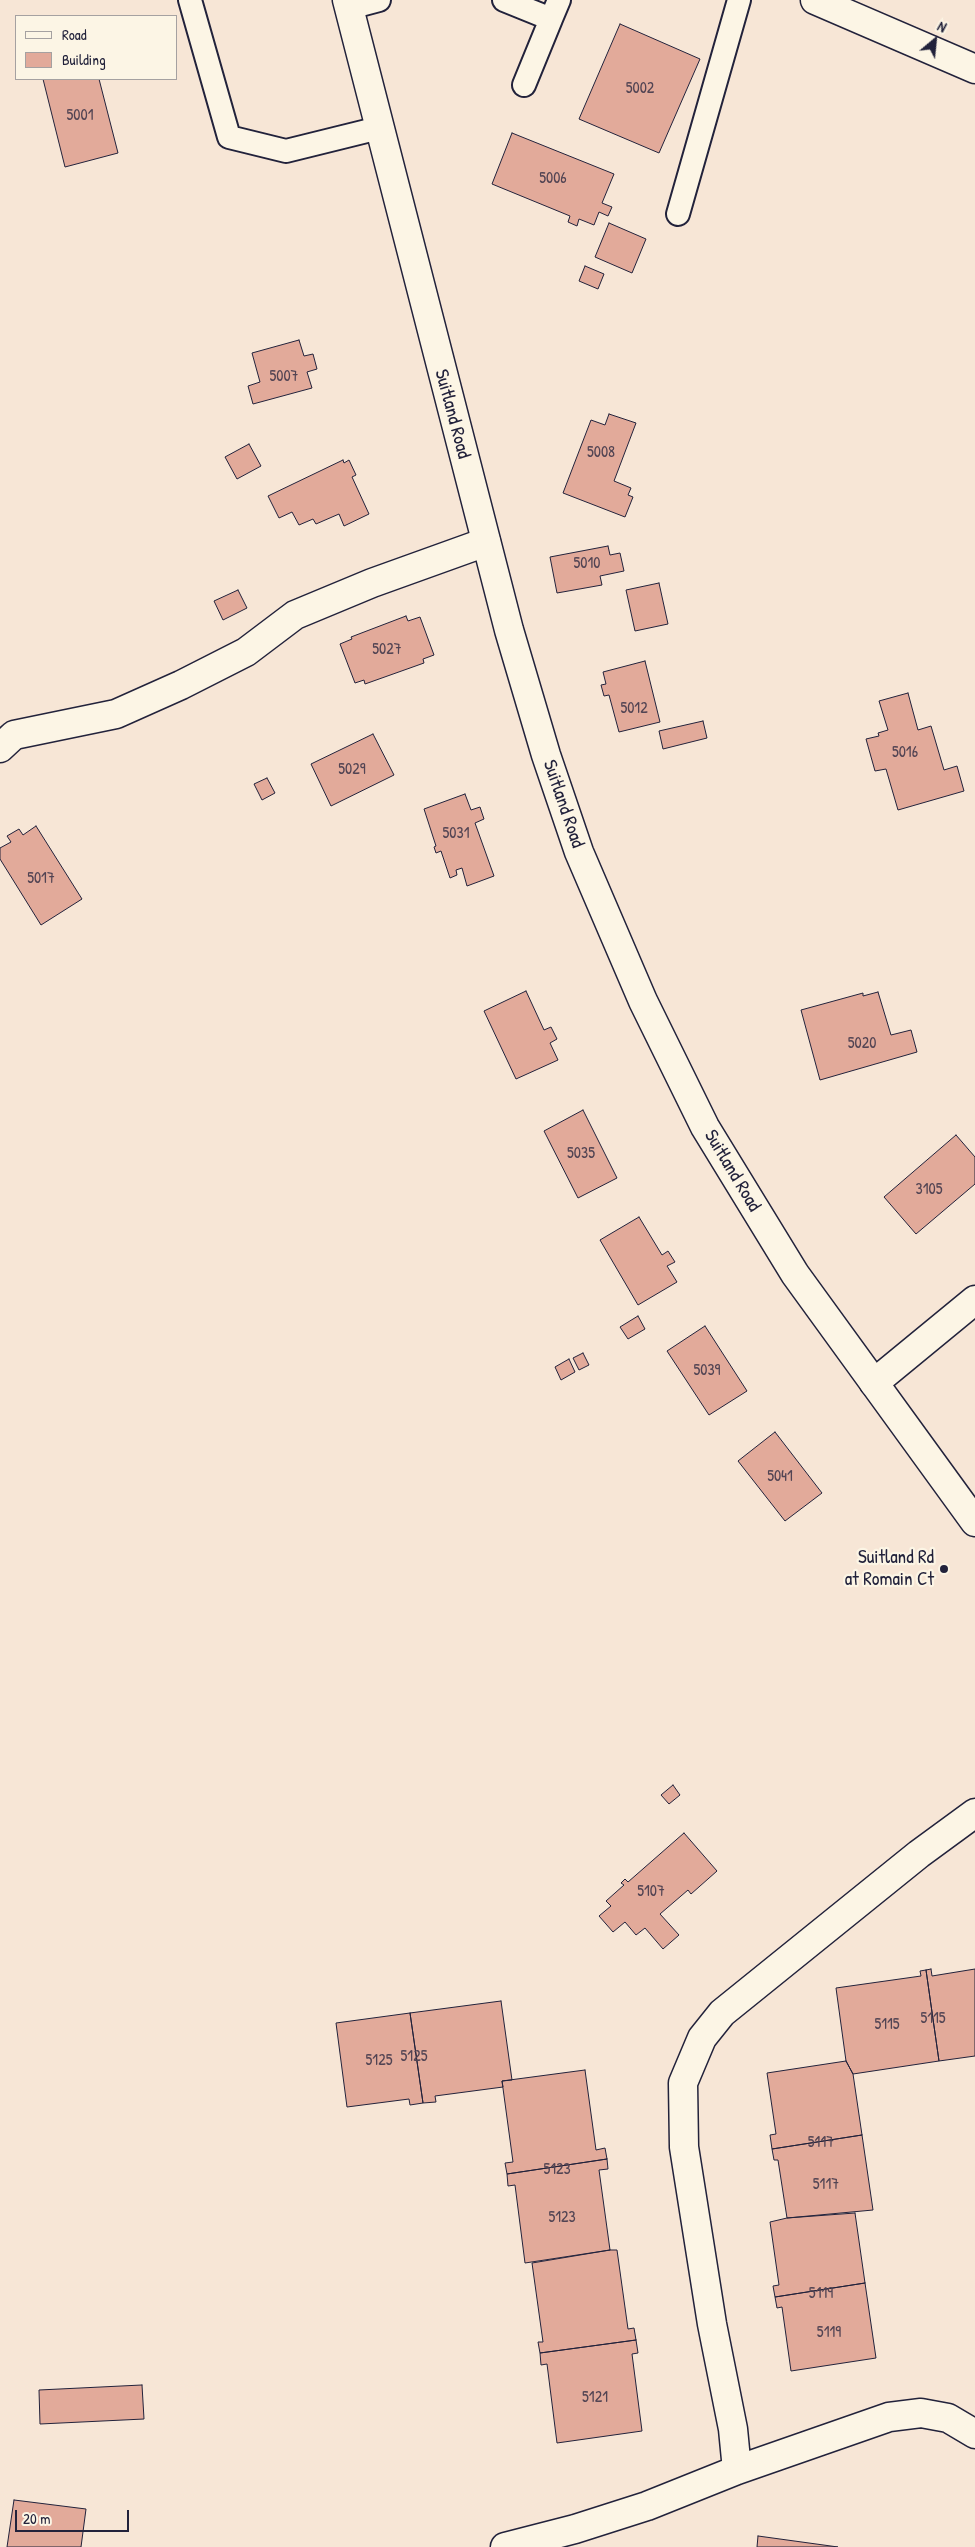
<!DOCTYPE html>
<html>
<head>
<meta charset="utf-8">
<style>
  body { margin:0 }
  #map { position:relative; width:975px; height:2547px; overflow:hidden; background:#f7e6d6; font-family:"Patrick Hand",sans-serif }
  canvas { display:block }
  .legend { position:absolute; left:15px; top:15px; width:162px; height:65px; box-sizing:border-box; background:#fcf5e5; border:1px solid #a5a1a1; margin:0; padding:6px 9px; list-style:none; font-size:15px; color:#22223b }
  .legend li { display:flex; align-items:center; gap:10px; height:25px }
  .legend b { width:25px; border:1px solid #a5a1a1 }
  .north { position:absolute; left:910px; top:15px; width:50px; height:50px; -webkit-text-stroke:4px #fcf5e5; paint-order:stroke; rotate:28deg; font-size:14px; font-weight:700; line-height:20px; text-align:center; color:#22223b }
  .north::after { content:''; display:block; margin:auto; width:18px; height:22px; background:#22223b; clip-path:polygon(50% 0,100% 100%,50% 72%,0 100%) }
  .scale { position:absolute; left:15px; top:2510px; width:114px; height:22px; box-sizing:border-box; border:2px solid #22223b; border-top:0; padding-left:6px; font-size:15px; line-height:18px; white-space:nowrap; color:#22223b; -webkit-text-stroke:4px #fcf5e5; paint-order:stroke }
</style>
</head>
<body>
<div id="map">
<canvas width="975" height="2547"></canvas>
<ul class="legend">
<li><b style="height:6px;background:#fcf5e5"></b>Road</li>
<li><b style="height:14px;background:#e2aa9a"></b>Building</li>
</ul>
<div class="north">N</div>
<div class="scale">20 m</div>
</div>
<script>
const ctx = document.querySelector('canvas').getContext('2d');
ctx.lineJoin = 'round';
function paint(path, color) { ctx.fillStyle = color; ctx.fill(path, 'evenodd'); }
const shape = rows => new Path2D(rows.map(r => 'M' + r).join(''));
function stroke(path, color, width, dash) { ctx.strokeStyle = color; ctx.lineWidth = width; ctx.lineCap = dash ? 'butt' : 'round'; ctx.setLineDash(dash || []); ctx.stroke(path); }
function drawText(font, color, halo, rows, align = 'center') {
  ctx.font = font + ' "Patrick Hand",sans-serif'; ctx.lineWidth = 4.5; ctx.setLineDash([]); ctx.textBaseline = 'middle'; ctx.strokeStyle = halo; ctx.fillStyle = color; for (const [text, x, y, turn = 0] of rows) {
    ctx.save(); ctx.translate(x, y); ctx.rotate((+turn || 0) * Math.PI / 180); ctx.textAlign = isNaN(turn) ? turn : align; if (halo) ctx.strokeText(text, 0, 0); ctx.fillText(text, 0, 0); ctx.restore();
  }
}
const building = shape([
  [620,24,700,59,659,153,579,119,620,24],
  [43,79,99,79,118,153,65,167,43,79],
  [512,133,614,174,602,203,612,207,608,216,599,212,594,225,579,219,577,226,568,222,570,216,492,184,512,133],
  [609,223,646,239,632,273,595,257,609,223],
  [585,266,604,274,598,289,579,281,585,266],
  [299,340,304,356,313,354,317,369,307,372,312,388,253,404,248,386,260,382,252,353,299,340],
  [609,414,636,423,614,481,631,488,628,495,633,497,625,517,563,493,591,420,605,425,609,414],
  [249,444,261,466,237,479,225,457,249,444],
  [343,460,344,463,349,460,356,475,352,477,369,514,344,526,339,514,316,524,313,519,299,525,292,512,279,518,268,496,343,460],
  [608,546,610,555,620,553,624,571,600,576,602,585,557,593,550,557,608,546],
  [659,583,668,624,635,631,626,590,659,583],
  [238,590,247,608,223,620,214,601,238,590],
  [406,616,408,621,420,617,434,655,423,659,424,663,365,684,364,680,355,683,340,644,352,639,351,637,406,616],
  [645,661,660,722,619,732,609,695,604,696,601,685,606,684,603,672,645,661],
  [908,693,918,730,931,726,944,770,957,766,964,791,898,810,886,769,875,771,866,739,879,736,878,733,888,730,879,701,908,693],
  [703,721,707,738,663,749,659,731,703,721],
  [373,734,394,775,331,806,311,764,373,734],
  [267,778,275,793,262,800,254,784,267,778],
  [465,794,471,810,480,807,484,819,475,823,494,876,467,886,462,868,456,870,457,875,450,878,441,851,436,853,434,847,436,846,424,809,465,794],
  [36,826,82,899,41,925,0,859,0,848,11,842,7,836,19,829,23,835,36,826],
  [526,991,544,1030,551,1027,557,1039,550,1043,558,1060,516,1079,484,1011,526,991],
  [878,992,891,1035,911,1030,917,1052,820,1080,801,1010,863,993,863,996,878,992],
  [583,1110,617,1178,578,1198,544,1131,583,1110],
  [956,1135,975,1157,975,1184,916,1234,884,1197,956,1135],
  [639,1217,662,1255,668,1251,675,1262,667,1266,677,1282,638,1305,600,1240,639,1217],
  [638,1316,645,1329,628,1339,620,1327,638,1316],
  [705,1326,747,1391,709,1415,667,1351,705,1326],
  [583,1353,589,1365,579,1370,573,1358,583,1353],
  [569,1359,575,1372,561,1380,555,1367,569,1359],
  [775,1432,822,1493,785,1521,738,1461,775,1432],
  [673,1785,680,1795,669,1804,661,1795,673,1785],
  [684,1833,717,1871,691,1894,688,1890,660,1914,679,1935,663,1949,645,1928,636,1935,625,1922,613,1932,599,1916,611,1906,606,1901,624,1885,621,1883,625,1879,628,1882,684,1833],
  [931,1969,932,1976,975,1969,975,2056,939,2061,926,1970,931,1969],
  [926,1970,939,2061,853,2074,846,2061,836,1988,921,1976,920,1971,926,1970],
  [501,2001,512,2080,502,2081,503,2087,435,2096,436,2102,423,2103,410,2013,501,2001],
  [410,2013,423,2103,410,2105,409,2099,347,2107,336,2023,410,2013],
  [846,2061,853,2074,862,2135,772,2149,770,2135,776,2134,767,2073,846,2061],
  [585,2070,596,2150,605,2148,607,2159,507,2174,505,2163,513,2162,502,2081,585,2070],
  [862,2135,873,2210,787,2218,778,2160,774,2160,772,2149,862,2135],
  [607,2159,608,2169,599,2170,610,2250,525,2263,515,2185,508,2186,507,2174,607,2159],
  [855,2213,865,2283,775,2297,773,2286,779,2285,770,2222,787,2218,855,2213],
  [610,2250,617,2250,628,2329,634,2328,636,2340,540,2353,538,2342,543,2342,532,2263,610,2250],
  [865,2283,876,2358,791,2371,782,2307,777,2308,775,2297,865,2283],
  [636,2340,638,2353,632,2354,642,2431,557,2443,547,2364,541,2365,540,2353,636,2340],
  [142,2385,144,2419,40,2424,39,2390,142,2385],
  [14,2500,86,2509,81,2547,7,2547,14,2500],
  [758,2536,838,2547,757,2547,758,2536]
]);
const service = shape([
  [190,0,229,137,286,151,379,128],
  [504,0,551,19,559,0],
  [349,8,379,0],
  [524,85,551,19],
  [678,214,739,0]
]);
const minor = shape([
  [815,0,975,69],
  [0,748,14,735,116,714,181,685,246,652,295,615,372,583,486,542],
  [874,1383,975,1300],
  [737,2470,733,2429,712,2324,684,2147,683,2083,702,2038,722,2013,919,1854,975,1813],
  [505,2547,575,2529,647,2506,737,2470,889,2417,921,2413,948,2418,975,2434]
]);
const secondary = shape([
  [347,0,509,630,546,755,579,852,643,1001,705,1127,795,1274,975,1522]
]);
const markers = [
  [944,1569,5,"#22223b"]
];
const numberNames = [
  ["5002",640,89],
  ["5001",80,116],
  ["5006",553,179],
  ["5007",284,377],
  ["5008",601,453],
  ["5010",587,564],
  ["5027",387,650],
  ["5012",634,709],
  ["5016",905,753],
  ["5029",352,770],
  ["5031",456,834],
  ["5017",41,879],
  ["5020",862,1044],
  ["5035",581,1154],
  ["3105",929,1190],
  ["5039",707,1371],
  ["5041",780,1477],
  ["5107",651,1892],
  ["5115",933,2019],
  ["5115",887,2025],
  ["5125",414,2057],
  ["5125",379,2061],
  ["5117",821,2143],
  ["5123",557,2170],
  ["5117",826,2185],
  ["5123",562,2218],
  ["5119",821,2294],
  ["5119",829,2333],
  ["5121",595,2398]
];
const streetNames = [
  ["Suitland Road",452,414,75],
  ["Suitland Road",563,804,71],
  ["Suitland Road",732,1171,59]
];
const poiNames = [
  ["Suitland Rd",934,1558],
  ["at Romain Ct",934,1580]
];
paint(building, '#e2aa9a');
stroke(building, '#22223b', 1);
stroke(service, '#22223b', 26);
stroke(minor, '#22223b', 31);
stroke(secondary, '#22223b', 31);
stroke(service, '#fcf5e5', 22);
stroke(minor, '#fcf5e5', 28);
stroke(secondary, '#fcf5e5', 28);
for (const [x, y, r, color] of markers) { const dot = new Path2D(); dot.arc(x, y, r, 0, 2 * Math.PI); ctx.fillStyle = color; ctx.fill(dot); stroke(dot, '#fcf5e5', 2); }
drawText('16px', '#524453', null, numberNames);
drawText('19px', '#22223b', '#fcf5e5', streetNames);
drawText('19px', '#22223b', '#fcf5e5', poiNames, 'right');
</script>
</body>
</html>
